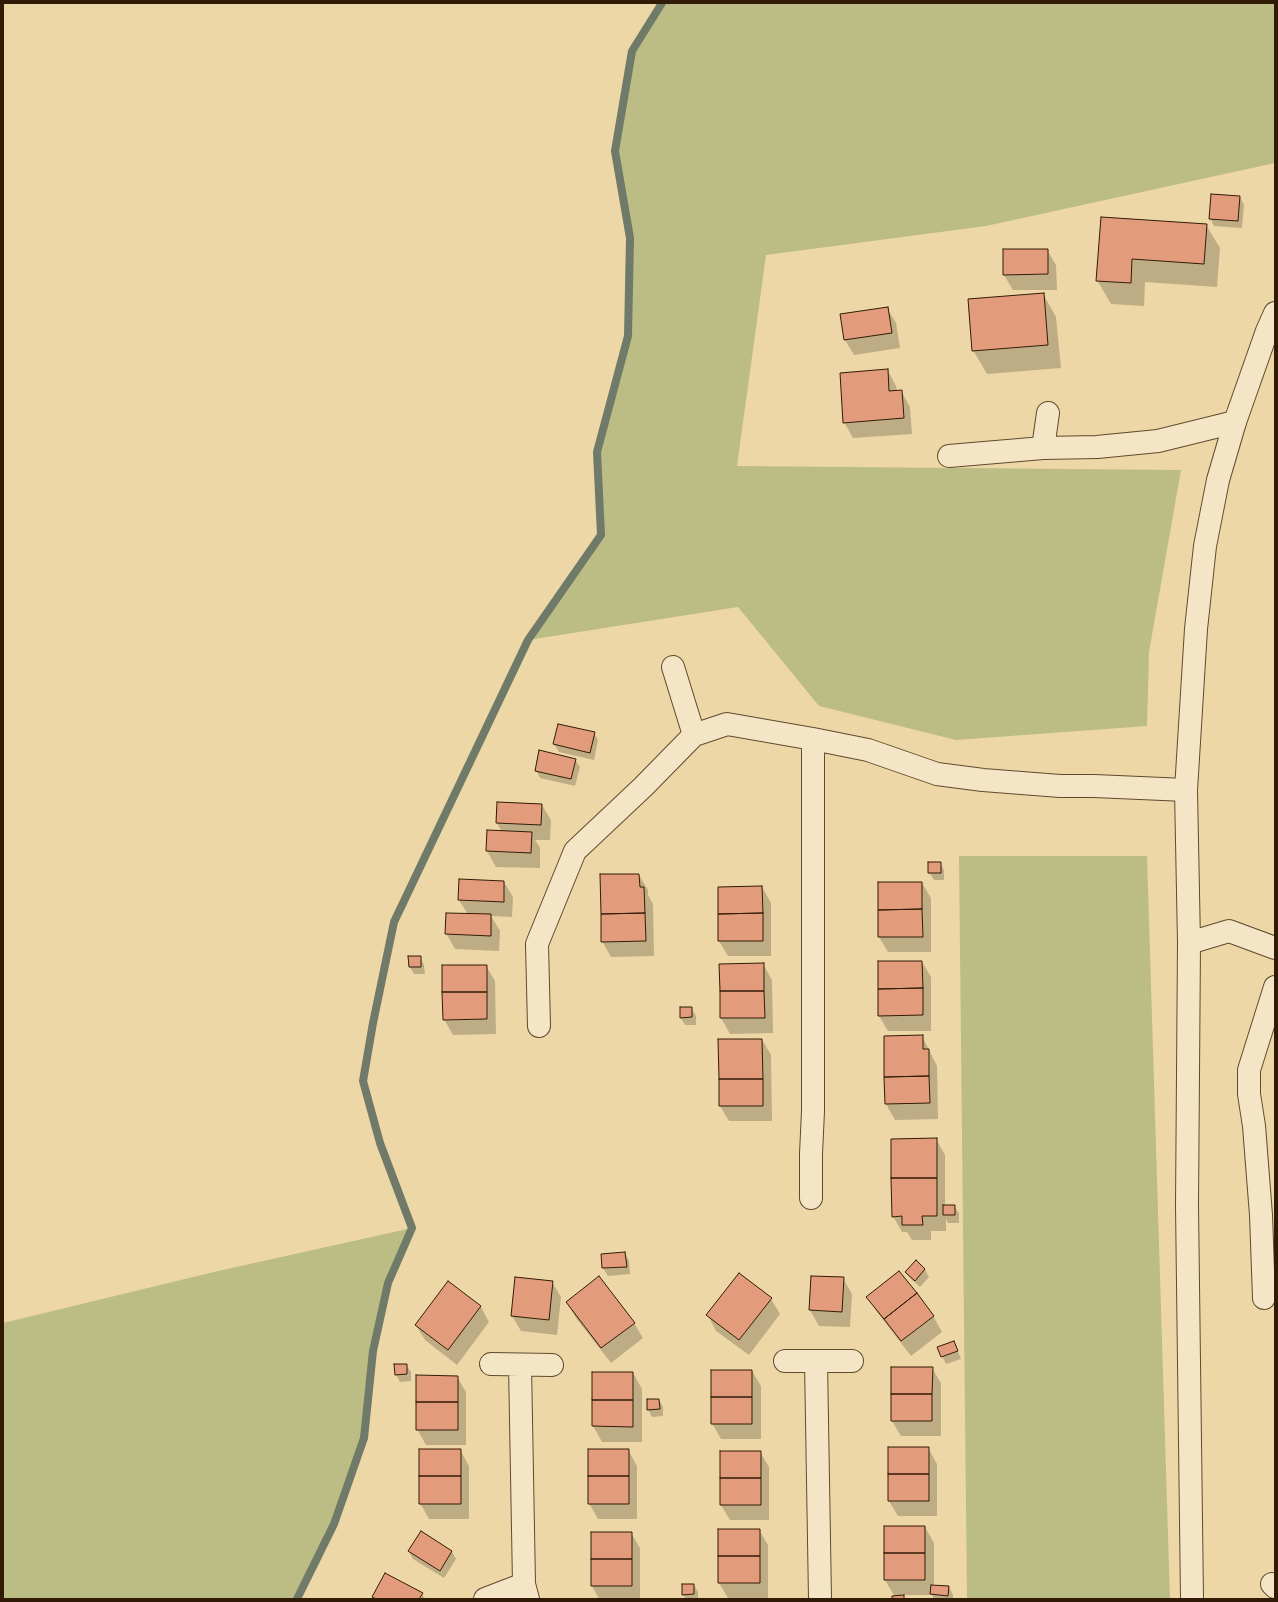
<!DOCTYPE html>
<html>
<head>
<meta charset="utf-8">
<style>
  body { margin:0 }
  #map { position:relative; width:1278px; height:1602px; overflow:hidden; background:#edd7a6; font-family:Cardo,serif }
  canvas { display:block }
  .frame { position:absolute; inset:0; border:4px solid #311b07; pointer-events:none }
</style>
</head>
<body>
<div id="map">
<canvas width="1278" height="1602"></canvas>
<div class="frame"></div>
</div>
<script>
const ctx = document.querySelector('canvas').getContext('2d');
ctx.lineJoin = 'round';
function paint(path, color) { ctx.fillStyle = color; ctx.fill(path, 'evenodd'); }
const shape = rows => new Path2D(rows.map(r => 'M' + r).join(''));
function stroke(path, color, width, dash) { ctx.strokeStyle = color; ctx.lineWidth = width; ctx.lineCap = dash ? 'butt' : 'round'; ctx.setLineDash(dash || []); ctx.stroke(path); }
const green = shape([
  [662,3,1275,3,1275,163,986,226,766,255,737,466,1181,470,1149,652,1147,726,956,740,819,706,738,607,528,640,601,535,597,452,628,336,630,238,615,151,632,51],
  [959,856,1147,856,1170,1599,967,1599],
  [412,1228,388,1283,373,1351,364,1438,334,1524,297,1599,3,1599,3,1323,218,1271]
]);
const shadow = shape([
  [1240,197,1244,205,1242,228,1214,226,1210,218],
  [1102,218,1206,225,1220,248,1217,287,1145,282,1144,306,1111,304,1097,280],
  [1047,250,1056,265,1057,290,1013,290,1004,275],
  [1043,294,1056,317,1061,368,987,374,973,350],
  [887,308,896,323,900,348,854,355,845,340,841,315],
  [888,371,896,386,897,391,901,391,910,407,912,434,853,438,844,422],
  [594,733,598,740,594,760,559,752,554,744],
  [575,760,580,767,575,786,540,778,536,770],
  [542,805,551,820,550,840,535,840,540,848,540,868,496,867,487,851,488,831,502,832,497,823],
  [940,863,944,870,944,880,934,880,929,872],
  [639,875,648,890,648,895,653,904,654,956,611,957,602,941],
  [460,880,504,882,513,897,512,917,491,916,500,931,499,951,455,949,446,933,468,914,459,900],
  [922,883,931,898,931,952,888,952,879,937],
  [762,887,771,903,771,956,728,956,719,941],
  [420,957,424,965,425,974,414,974,410,967],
  [922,962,931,977,931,1031,888,1031,879,1016],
  [763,964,772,980,773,1033,730,1034,721,1018,720,965],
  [486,966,495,981,496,1034,453,1035,444,1019],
  [691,1008,696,1016,696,1025,685,1025,681,1018],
  [922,1036,937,1066,938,1119,895,1120,886,1104,885,1037],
  [762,1040,771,1055,772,1121,729,1121,720,1106],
  [936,1139,945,1155,945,1206,954,1206,959,1213,959,1223,948,1223,946,1218,946,1231,931,1231,931,1240,912,1240,907,1232,902,1232,893,1216],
  [625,1253,629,1261,630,1274,608,1276,603,1268,602,1255],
  [916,1262,925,1270,929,1277,920,1287,911,1279,906,1272],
  [843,1278,852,1294,850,1327,819,1326,810,1310],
  [448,1282,481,1307,489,1322,457,1365,425,1340,416,1325],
  [552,1282,561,1297,557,1335,521,1331,512,1316],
  [868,1297,933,1316,942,1332,911,1356,877,1312],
  [771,1299,780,1314,749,1355,716,1331,708,1315],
  [567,1303,634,1323,643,1338,611,1363,576,1318],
  [954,1342,961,1359,946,1364,942,1356],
  [406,1365,411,1372,411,1381,400,1382,396,1374],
  [932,1368,941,1383,941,1436,901,1436,892,1421],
  [752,1371,761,1386,761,1439,721,1439,712,1423],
  [593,1373,633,1373,642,1389,642,1442,602,1442,593,1426],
  [457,1377,466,1392,466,1445,426,1445,417,1429],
  [659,1400,663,1407,663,1416,652,1417,648,1409],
  [928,1448,937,1464,937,1516,898,1516,889,1501],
  [460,1450,469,1466,469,1519,429,1519,420,1503],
  [628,1450,637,1466,637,1519,598,1519,589,1503],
  [760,1452,769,1467,769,1520,730,1520,721,1505],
  [925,1527,934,1543,934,1586,949,1587,953,1595,953,1599,934,1599,932,1595,903,1595,905,1599,893,1599,895,1597,885,1580],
  [759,1530,768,1545,768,1598,728,1598,719,1583],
  [421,1533,452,1552,456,1559,444,1578,413,1559,409,1552],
  [631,1533,640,1548,640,1599,599,1599,592,1586],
  [385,1574,422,1594,425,1599,372,1599],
  [694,1585,698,1592,698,1599,686,1599,683,1594]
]);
const stream = shape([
  [297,1599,334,1524,364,1438,373,1351,388,1283,412,1228,380,1143,363,1081,373,1023,394,922,528,640,601,535,597,452,628,336,630,238,615,151,632,51,662,3]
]);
const building = shape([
  [1211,194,1240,196,1238,221,1209,219,1211,194],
  [1101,217,1207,224,1204,264,1132,259,1131,283,1096,281,1101,217],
  [1003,249,1048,249,1048,274,1003,275,1003,249],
  [1044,293,1048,345,972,351,968,299,1044,293],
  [888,307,892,333,844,340,840,314,888,307],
  [888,369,889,391,902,390,904,418,843,423,840,373,888,369],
  [558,724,595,732,590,753,553,744,558,724],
  [539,750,576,759,571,779,535,771,539,750],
  [497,802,542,804,541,825,496,823,497,802],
  [487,830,532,832,531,853,486,851,487,830],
  [928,862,941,862,941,873,928,873,928,862],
  [600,874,639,874,640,887,644,887,645,913,601,914,600,874],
  [459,879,504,881,504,902,458,900,459,879],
  [878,882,922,882,922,909,878,910,878,882],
  [762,886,763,913,718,914,718,887,762,886],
  [922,909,923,937,878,937,878,910,922,909],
  [446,913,491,914,491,936,445,934,446,913],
  [645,913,646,941,601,942,601,914,645,913],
  [763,913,763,941,718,941,718,914,763,913],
  [408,956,421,956,421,967,409,967,408,956],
  [878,961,922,961,923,988,878,989,878,961],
  [764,963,764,991,720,991,719,964,764,963],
  [442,965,487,965,487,992,442,992,442,965],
  [923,988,923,1015,878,1016,878,989,923,988],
  [720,991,764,991,765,1018,720,1018,720,991],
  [442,992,487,992,487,1019,443,1020,442,992],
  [680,1007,692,1007,692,1017,680,1018,680,1007],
  [923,1035,923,1049,929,1049,929,1076,884,1077,884,1036,923,1035],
  [718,1039,762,1039,763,1079,719,1079,718,1039],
  [929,1076,930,1103,885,1104,884,1077,929,1076],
  [719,1079,763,1079,763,1106,719,1106,719,1079],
  [937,1138,937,1178,891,1178,891,1139,937,1138],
  [891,1178,937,1178,937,1216,922,1216,923,1225,902,1225,902,1216,892,1217,891,1178],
  [943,1205,955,1205,955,1215,943,1215,943,1205],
  [625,1252,627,1267,602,1268,601,1254,625,1252],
  [916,1260,925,1269,915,1281,905,1272,916,1260],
  [899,1271,917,1293,884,1319,866,1297,899,1271],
  [739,1273,772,1298,739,1340,706,1315,739,1273],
  [599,1276,635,1323,601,1348,566,1302,599,1276],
  [811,1276,844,1277,842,1312,809,1310,811,1276],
  [515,1277,553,1281,549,1320,511,1316,515,1277],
  [448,1281,481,1306,448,1350,415,1325,448,1281],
  [917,1293,934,1316,901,1341,884,1319,917,1293],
  [954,1341,958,1351,941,1357,937,1347,954,1341],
  [394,1364,407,1364,407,1374,395,1375,394,1364],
  [891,1367,933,1367,932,1394,891,1394,891,1367],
  [711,1370,752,1370,752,1397,711,1397,711,1370],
  [592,1372,633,1372,633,1400,592,1400,592,1372],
  [416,1375,458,1376,458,1402,416,1402,416,1375],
  [891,1394,932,1394,932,1421,891,1421,891,1394],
  [711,1397,752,1397,752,1424,711,1424,711,1397],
  [647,1399,659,1399,660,1409,647,1410,647,1399],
  [592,1400,633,1400,633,1427,592,1426,592,1400],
  [416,1402,458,1402,458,1430,416,1430,416,1402],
  [888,1447,929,1447,929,1474,888,1474,888,1447],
  [419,1449,461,1449,461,1476,419,1476,419,1449],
  [588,1449,629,1449,629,1476,588,1476,588,1449],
  [720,1451,761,1451,761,1478,720,1478,720,1451],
  [888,1474,929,1474,929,1501,888,1501,888,1474],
  [419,1476,461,1476,461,1504,419,1504,419,1476],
  [588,1476,629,1476,629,1504,588,1504,588,1476],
  [720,1478,761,1478,761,1505,720,1505,720,1478],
  [884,1526,925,1526,925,1553,884,1553,884,1526],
  [718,1529,760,1529,760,1556,718,1556,718,1529],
  [421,1531,452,1551,440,1571,408,1551,421,1531],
  [591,1532,632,1532,632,1559,591,1559,591,1532],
  [884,1553,925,1553,925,1580,884,1580,884,1553],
  [718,1556,760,1556,760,1583,718,1583,718,1556],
  [591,1559,632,1559,632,1586,591,1586,591,1559],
  [385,1573,423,1593,419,1599,376,1599,372,1597,385,1573],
  [682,1584,694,1584,694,1594,682,1595,682,1584],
  [931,1585,949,1586,948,1596,930,1594,931,1585],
  [904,1595,904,1599,892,1599,892,1596,904,1595]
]);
const minor = shape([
  [1043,448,1048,413],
  [949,456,1043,448,1097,447,1158,441,1235,422],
  [673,667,694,735],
  [1189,943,1229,931,1275,948],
  [539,1026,537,944,575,851,643,787,694,735,727,724,813,739,868,750,937,774,983,780,1060,786,1094,786,1186,790],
  [811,1198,811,1154,813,1111,813,739],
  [1264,1298,1261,1215,1254,1126,1249,1094,1249,1070,1275,987],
  [785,1361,852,1361],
  [816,1361,820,1599],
  [491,1364,552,1365],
  [520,1365,524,1584,528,1599],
  [1272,1584,1275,1587],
  [485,1599,524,1584]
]);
const tertiary = shape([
  [1192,1599,1187,1205,1189,943,1186,790,1196,629,1205,546,1218,480,1235,422,1267,331,1275,313]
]);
paint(green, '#bcbd84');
paint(shadow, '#0003');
stroke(stream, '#6f7a68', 8);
paint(building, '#e29b7b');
stroke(building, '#311b07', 1);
stroke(minor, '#604a2f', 24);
stroke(tertiary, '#604a2f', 24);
stroke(minor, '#f3e5c5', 22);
stroke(tertiary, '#f3e5c5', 22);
</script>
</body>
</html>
